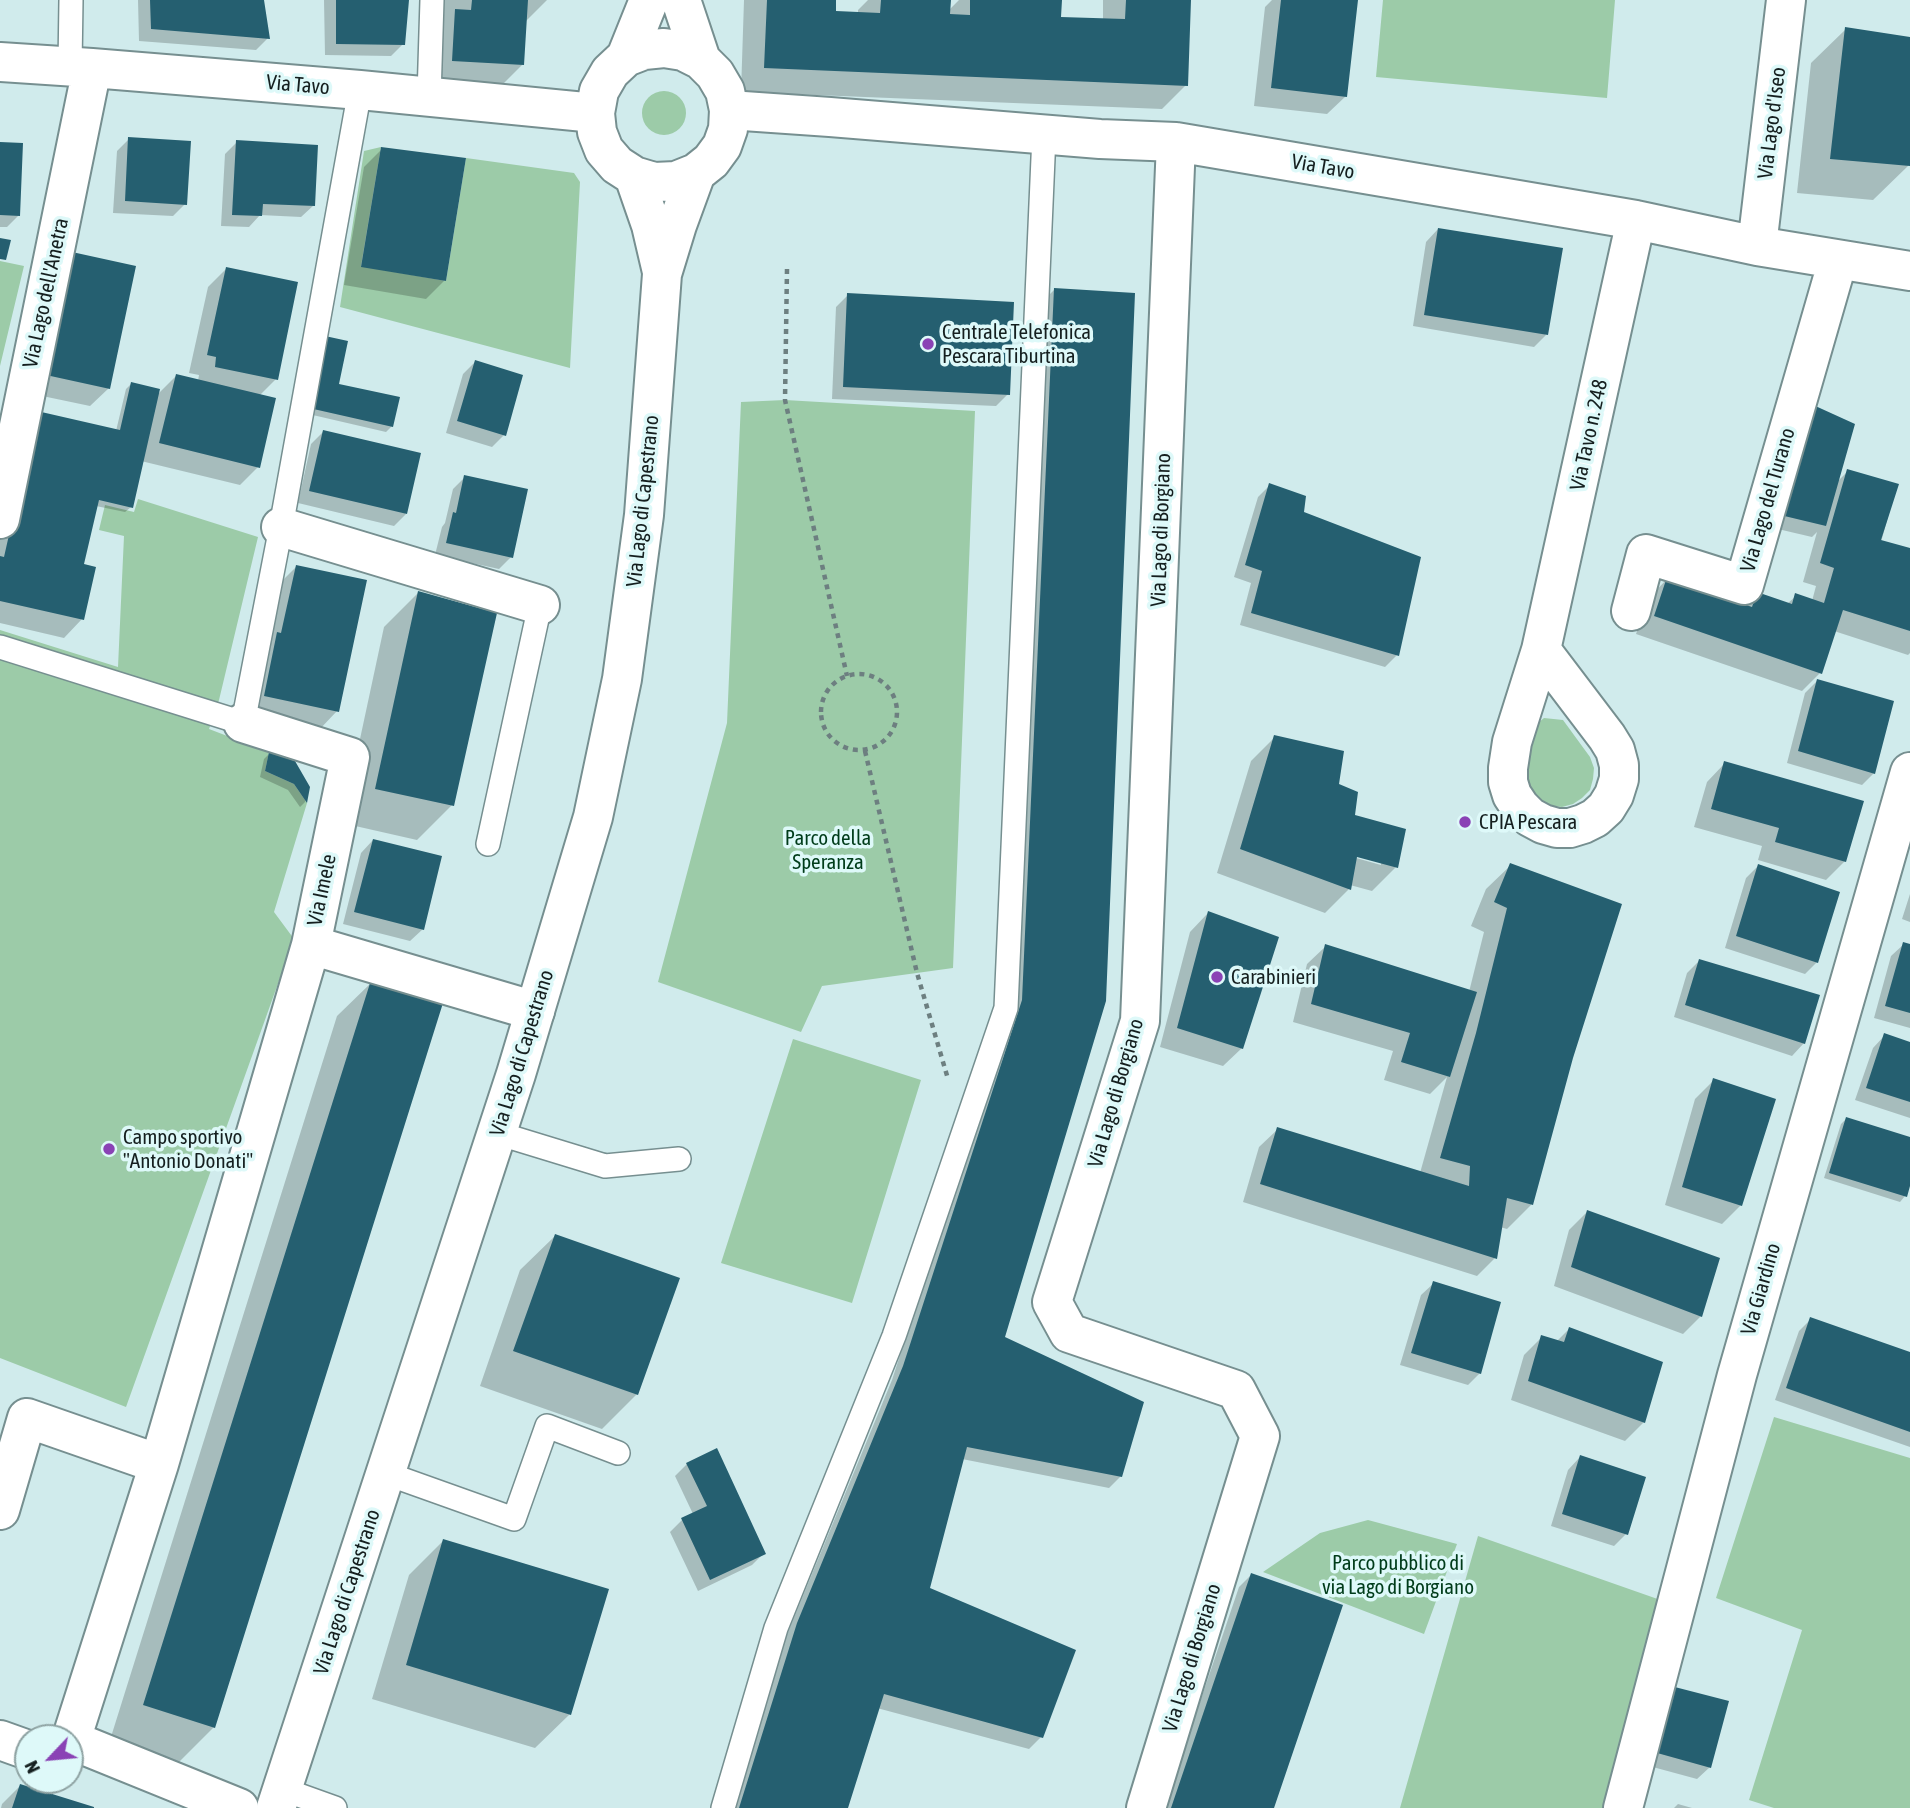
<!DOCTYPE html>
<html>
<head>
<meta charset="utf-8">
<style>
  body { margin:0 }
  #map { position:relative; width:1910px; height:1808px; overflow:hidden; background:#d0ebec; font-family:"Asap Condensed",sans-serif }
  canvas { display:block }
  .north { position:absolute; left:14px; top:1724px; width:70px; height:70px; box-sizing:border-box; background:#def9f9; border:2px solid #8ea2a2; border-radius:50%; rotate:244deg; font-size:19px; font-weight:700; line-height:28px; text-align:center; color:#151f1f }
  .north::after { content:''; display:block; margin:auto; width:24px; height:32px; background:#8a42b5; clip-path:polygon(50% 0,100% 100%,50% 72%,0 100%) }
</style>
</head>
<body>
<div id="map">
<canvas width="1910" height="1808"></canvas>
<div class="north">N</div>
</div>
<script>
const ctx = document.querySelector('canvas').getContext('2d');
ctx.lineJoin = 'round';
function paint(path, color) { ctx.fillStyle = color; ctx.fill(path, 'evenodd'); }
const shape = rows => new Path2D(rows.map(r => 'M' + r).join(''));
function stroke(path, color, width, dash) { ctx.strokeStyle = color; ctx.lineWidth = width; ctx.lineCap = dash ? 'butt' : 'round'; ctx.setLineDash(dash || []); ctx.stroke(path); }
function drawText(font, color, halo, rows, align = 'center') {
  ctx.font = font + ' "Asap Condensed",sans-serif'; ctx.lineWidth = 7; ctx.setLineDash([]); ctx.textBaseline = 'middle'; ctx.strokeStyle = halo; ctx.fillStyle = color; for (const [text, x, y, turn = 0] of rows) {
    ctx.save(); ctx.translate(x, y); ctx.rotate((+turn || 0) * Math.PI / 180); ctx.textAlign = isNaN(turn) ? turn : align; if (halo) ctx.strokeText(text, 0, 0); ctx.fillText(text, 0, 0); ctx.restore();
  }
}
const green = shape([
  [1383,0,1615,0,1607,98,1376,77],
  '642 113a22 22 0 1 1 44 0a22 22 0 1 1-44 0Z',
  [381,147,361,266,446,281,466,158,574,173,580,182,570,368,340,307,364,151],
  [0,261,24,266,0,366],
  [785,400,975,411,953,968,822,986,801,1032,658,982,727,723,741,402],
  [138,499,258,537,219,700,209,729,269,752,265,771,294,784,307,803,274,912,294,939,126,1407,0,1358,0,630,118,667,124,536,99,530,105,505,134,512],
  [1544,718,1563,720,1590,757,1594,768,1593,779,1590,790,1582,798,1573,804,1562,807,1551,806,1541,801,1533,794,1528,784,1526,773,1533,727],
  [793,1039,921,1080,852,1303,721,1263],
  [1774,1417,1910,1458,1910,1808,1774,1808,1749,1800,1802,1630,1716,1598],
  [1368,1520,1457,1544,1424,1634,1263,1572,1320,1533],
  [1478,1536,1669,1603,1612,1808,1400,1808]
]);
const shadow = shape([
  [138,0,262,0,268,38,256,50,139,41],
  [324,0,407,0,403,44,391,56,325,55],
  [440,0,547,0,525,22,523,64,488,99,419,95],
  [744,0,835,0,834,13,858,14,858,10,868,0,949,0,949,10,959,0,1060,0,1059,18,1103,20,1103,0,1189,0,1186,85,1162,109,741,92],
  [1272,0,1357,0,1346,96,1327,114,1254,106,1265,7],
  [1846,29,1910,39,1910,151,1908,166,1873,200,1797,193,1811,63],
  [129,139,185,204,173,216,113,213,117,151],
  [237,142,314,205,301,217,260,215,249,227,221,226,225,154],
  [0,144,19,215,7,227,0,227],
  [382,149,445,280,426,299,344,285,364,167],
  [1438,229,1546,335,1534,347,1413,326,1426,242],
  [226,269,276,379,259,396,258,467,240,485,141,461,131,507,125,512,96,506,82,565,82,619,64,638,0,623,0,515,116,431,126,389,132,383,156,396,176,376,198,381,199,375,189,373,208,287],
  [54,272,109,388,90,406,28,393],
  [1054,290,1133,294,1002,1338,1121,1476,1109,1488,962,1459,928,1589,1041,1737,1029,1749,877,1708,846,1808,731,1808,786,1637,892,1380,1011,1013,1042,302],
  [848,295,1008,394,996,406,832,399,836,307],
  [475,362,504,435,492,447,446,433,463,374],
  [336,385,392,426,386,432,304,413],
  [323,432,406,514,394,526,298,503,311,444],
  [1848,471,1897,485,1881,542,1910,550,1910,653,1908,655,1834,631,1820,673,1802,691,1636,634,1649,598,1667,579,1745,607,1758,594,1787,604,1796,596,1812,601,1816,586,1803,582,1817,532,1812,537,1765,526,1837,482],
  [465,477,511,557,499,569,435,555,442,527,445,523,453,489],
  [1270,485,1302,513,1397,655,1385,667,1240,625,1251,583,1234,577,1258,497],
  [296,567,337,711,319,730,246,714,278,585],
  [418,593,452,805,417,840,342,823,384,627],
  [1817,681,1874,773,1862,785,1787,763,1805,693],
  [1275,737,1337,785,1353,816,1396,867,1372,891,1350,885,1349,889,1325,913,1217,873,1251,761],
  [1349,853,1381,861,1381,865,1349,856],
  [269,754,308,787,305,802,300,807,288,790,260,777,264,759],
  [1725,763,1845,861,1826,880,1758,860,1762,846,1694,827,1707,782],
  [373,840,423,929,410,941,343,924,361,853],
  [1511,865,1571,1058,1531,1205,1507,1229,1500,1227,1495,1258,1477,1276,1243,1202,1259,1147,1278,1129,1420,1173,1447,1077,1430,1094,1384,1080,1393,1051,1293,1022,1307,964,1326,946,1469,992,1484,932,1471,926,1486,889],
  [1758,866,1817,962,1805,974,1725,948,1746,878],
  [1910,894,1910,922,1902,919],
  [1208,913,1242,1048,1223,1066,1160,1047,1190,932],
  [1904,944,1910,945,1910,1028,1874,1018,1891,956],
  [1699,961,1804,1043,1792,1056,1674,1017,1687,973],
  [372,982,214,1727,179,1762,110,1740,337,1016],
  [1885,1035,1910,1044,1910,1118,1855,1100,1873,1048],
  [1714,1080,1741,1205,1722,1224,1665,1205,1695,1099],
  [1846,1119,1910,1139,1910,1180,1905,1196,1900,1202,1824,1178,1841,1124],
  [1587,1212,1701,1316,1683,1334,1554,1286,1569,1230],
  [555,1236,637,1394,602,1429,480,1386,520,1270],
  [1434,1283,1480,1373,1468,1385,1400,1365,1421,1295],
  [1811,1319,1910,1353,1910,1447,1775,1400,1799,1331],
  [1569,1329,1644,1422,1625,1441,1511,1400,1524,1355,1542,1337,1557,1341],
  [1580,1457,1626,1534,1614,1546,1551,1526,1568,1470],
  [687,1464,764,1553,752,1565,698,1591,670,1532,682,1520,693,1514,675,1476],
  [443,1541,570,1714,535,1748,372,1699,409,1575],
  [1251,1575,1272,1808,1164,1808,1239,1587],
  [1668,1687,1710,1767,1697,1779,1638,1763],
  [20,1786,90,1808,1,1808,2,1804],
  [1678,1804,1692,1808,1674,1808]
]);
const building = shape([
  [150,0,264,0,270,39,151,29],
  [336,0,409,0,405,45,336,44],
  [472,0,528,0,524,65,452,61,455,9,471,10],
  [767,0,836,0,836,11,880,13,881,0,951,0,950,14,970,15,970,0,1062,0,1061,17,1125,19,1126,0,1191,0,1188,86,764,68],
  [1281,0,1358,0,1347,97,1271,88],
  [1845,27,1910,37,1910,166,1830,159],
  [128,137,191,141,187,205,125,201],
  [236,140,318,145,315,206,263,204,262,216,232,215],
  [0,142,23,143,20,216,0,215],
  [381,147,466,158,446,281,361,267],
  [1438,228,1563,248,1548,335,1424,315],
  [0,238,11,240,6,260,0,259],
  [72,252,136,266,110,389,46,375],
  [226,267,298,282,278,380,215,367,216,357,207,355],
  [1054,288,1135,293,1106,1001,1005,1337,1144,1402,1122,1477,967,1447,930,1588,1076,1650,1043,1738,884,1694,848,1808,739,1808,797,1623,903,1366,1022,1000],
  [847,293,1014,302,1010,395,843,387],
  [325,336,348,341,339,384,400,397,393,427,309,408],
  [475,360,523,375,506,436,457,421],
  [176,374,276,398,260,468,159,443],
  [131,382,160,389,133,508,99,500,84,564,96,567,84,620,0,601,0,556,4,557,37,411,120,430],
  [1811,404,1855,424,1826,526,1776,514],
  [323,430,421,453,407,514,309,491],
  [1847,469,1899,484,1881,540,1910,548,1910,631,1843,610,1822,674,1654,616,1667,577,1752,607,1757,592,1792,604,1795,593,1824,603,1834,568,1820,563],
  [464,475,528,489,513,558,446,543,453,512,456,513],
  [1269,483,1306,496,1304,512,1421,557,1399,656,1251,613,1262,571,1245,565],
  [296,565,367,580,339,712,264,696,277,632,281,633],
  [418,591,497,613,454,806,375,789],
  [1817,679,1894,701,1875,774,1798,751],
  [1274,735,1344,751,1339,784,1358,792,1355,815,1406,829,1398,868,1357,857,1351,890,1240,849],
  [269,752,295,761,310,787,307,803,294,784,265,771],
  [1724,761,1864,801,1846,862,1775,842,1779,828,1711,809],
  [373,839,442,856,424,930,354,912],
  [1510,863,1622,904,1573,1058,1533,1205,1507,1198,1497,1259,1260,1184,1277,1127,1469,1186,1470,1166,1440,1158,1476,1033,1507,908,1494,902],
  [1758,864,1840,892,1818,963,1736,936],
  [1208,911,1279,937,1243,1049,1177,1028],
  [1903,942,1910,944,1910,1013,1885,1006],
  [1325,944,1477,992,1450,1077,1401,1062,1410,1033,1311,1004],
  [1699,959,1820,995,1805,1044,1685,1005],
  [371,980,443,1003,215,1728,143,1705],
  [1884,1033,1910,1042,1910,1102,1866,1088],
  [1713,1078,1776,1099,1742,1206,1682,1187],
  [1846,1117,1910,1137,1910,1186,1907,1197,1829,1173],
  [1587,1210,1720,1258,1702,1317,1571,1267],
  [555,1234,680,1278,638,1395,513,1351],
  [1433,1281,1501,1302,1481,1374,1411,1353],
  [1810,1317,1910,1352,1910,1432,1786,1388],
  [1569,1327,1663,1362,1645,1423,1528,1381,1541,1335,1564,1342],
  [717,1448,766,1554,710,1580,681,1518,707,1506,686,1463],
  [1580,1455,1646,1477,1628,1535,1562,1514],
  [443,1539,609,1589,571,1715,406,1665],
  [1251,1573,1343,1605,1274,1808,1171,1808],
  [1667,1685,1729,1701,1711,1768,1650,1751],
  [20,1784,94,1807,94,1808,12,1808]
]);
const path = shape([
  [787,269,785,400,847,676],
  '821 712a38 38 0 1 1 76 0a38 38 0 1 1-76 0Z',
  [865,751,917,973,948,1079]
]);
const lane = shape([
  [70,66,71,0],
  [429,97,432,0],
  [0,647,243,723,281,527,360,90],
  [488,844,540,605],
  [497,1133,605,1166,679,1159],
  [385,1473,514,1519,547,1426,618,1453],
  [282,1789,335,1808],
  [723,1808,776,1628,894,1336,1006,1008,1044,135]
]);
const street = shape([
  [0,62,92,68,360,90,595,113],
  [729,110,830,117,1100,139,1176,142,1636,220,1757,246,1910,271],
  [1757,246,1786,0],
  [0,519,92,68],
  [281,527,540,605],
  [1631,611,1646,554,1744,585,1838,260],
  [1541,650,1607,737,1615,750,1619,765,1619,779,1614,795,1606,808,1595,818,1583,824,1570,828,1557,828,1543,824,1530,817,1520,807,1512,795,1508,782,1508,768,1512,742,1541,650,1636,220],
  [311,945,535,1011],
  [0,1510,27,1418,159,1464],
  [0,1740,28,1750],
  [239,1808,71,1740,159,1464,311,945,350,757,243,723],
  [1146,1808,1260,1436,1236,1390,1069,1333,1052,1302,1140,1021,1176,142],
  [1623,1808,1737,1375,1910,772]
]);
const secondary = shape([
  [681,0,701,60,715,74,725,91,729,110,728,129,722,146,711,161,696,173,676,181,654,182,634,176,617,165,604,150,597,132,595,113,599,91,610,72,626,57,644,50,664,48,683,51,701,60],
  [626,57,649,0],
  [634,176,651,225,662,272],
  [276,1808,516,1074,593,817,622,679,644,515,662,274,677,225,696,173]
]);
const markers = [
  [928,344,7,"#8a42b5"],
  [1465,822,7,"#8a42b5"],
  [1217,977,7,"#8a42b5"],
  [109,1149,7,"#8a42b5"]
];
const streetNames = [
  ["Via Tavo",298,85,5],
  ["Via Lago d'Iseo",1772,123,-83],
  ["Via Tavo",1323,167,10],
  ["Via Lago dell'Anetra",46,293,-78],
  ["Via Tavo n. 248",1589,435,-78],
  ["Via Lago del Turano",1768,500,-74],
  ["Via Lago di Capestrano",643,501,-84],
  ["Via Lago di Borgiano",1161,530,-88],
  ["Via Imele",322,890,-78],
  ["Via Lago di Capestrano",522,1053,-73],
  ["Via Lago di Borgiano",1116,1093,-74],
  ["Via Giardino",1761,1289,-74],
  ["Via Lago di Capestrano",347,1592,-72],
  ["Via Lago di Borgiano",1192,1658,-73]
];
const poiNames = [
  ["Centrale Telefonica",942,332],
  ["Pescara Tiburtina",942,356],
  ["CPIA Pescara",1479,822],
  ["Carabinieri",1231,977],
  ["Campo sportivo",123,1137],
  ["\"Antonio Donati\"",123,1161]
];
const parkNames = [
  ["Parco della",828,838],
  ["Speranza",828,862],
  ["Parco pubblico di",1398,1563],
  ["via Lago di Borgiano",1398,1587]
];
paint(green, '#9ccba8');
paint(shadow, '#0003');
paint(building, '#255f70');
stroke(lane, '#768f90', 26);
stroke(street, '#768f90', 42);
stroke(secondary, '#768f90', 42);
stroke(path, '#6d7f80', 4.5, [5, 5]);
stroke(lane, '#fff', 23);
stroke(street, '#fff', 38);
stroke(secondary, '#fff', 38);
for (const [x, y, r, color] of markers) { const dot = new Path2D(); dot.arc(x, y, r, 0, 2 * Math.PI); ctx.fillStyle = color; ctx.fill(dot); stroke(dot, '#def9f9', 2.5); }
drawText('21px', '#151f1f', '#def9f9', streetNames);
drawText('21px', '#151f1f', '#def9f9', poiNames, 'left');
drawText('21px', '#003c1a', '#def9f9', parkNames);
</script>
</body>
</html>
